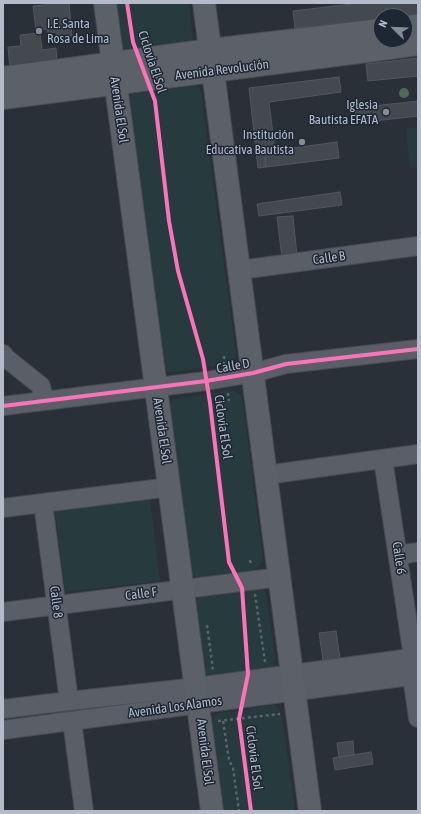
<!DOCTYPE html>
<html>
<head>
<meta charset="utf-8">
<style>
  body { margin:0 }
  #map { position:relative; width:421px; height:814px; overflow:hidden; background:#2a3038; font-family:"Asap Condensed",sans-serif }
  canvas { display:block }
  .frame { position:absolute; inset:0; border:4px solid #b4bcc9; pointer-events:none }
  .north { position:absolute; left:373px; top:8px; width:40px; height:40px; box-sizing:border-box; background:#1d2633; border:1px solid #59626f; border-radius:50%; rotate:293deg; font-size:11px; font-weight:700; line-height:16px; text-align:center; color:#b4bcc9 }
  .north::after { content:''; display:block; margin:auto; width:14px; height:18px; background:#848b96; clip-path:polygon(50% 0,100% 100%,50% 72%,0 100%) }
</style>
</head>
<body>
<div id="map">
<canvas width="421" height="814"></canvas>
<div class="frame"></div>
<div class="north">N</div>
</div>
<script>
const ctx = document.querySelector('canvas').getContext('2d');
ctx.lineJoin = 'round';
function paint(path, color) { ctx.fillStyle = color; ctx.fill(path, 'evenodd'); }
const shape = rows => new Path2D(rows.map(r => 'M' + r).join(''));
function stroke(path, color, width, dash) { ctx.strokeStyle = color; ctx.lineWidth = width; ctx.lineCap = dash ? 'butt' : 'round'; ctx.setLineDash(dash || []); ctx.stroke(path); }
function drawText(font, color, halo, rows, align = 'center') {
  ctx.font = font + ' "Asap Condensed",sans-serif'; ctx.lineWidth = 3; ctx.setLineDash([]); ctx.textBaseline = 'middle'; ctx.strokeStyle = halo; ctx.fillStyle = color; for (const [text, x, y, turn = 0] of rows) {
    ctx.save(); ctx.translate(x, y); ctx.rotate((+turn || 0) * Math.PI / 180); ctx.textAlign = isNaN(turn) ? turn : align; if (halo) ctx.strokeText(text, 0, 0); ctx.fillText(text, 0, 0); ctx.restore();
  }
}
const green = shape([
  [113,3,189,3,193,38,191,44,122,54],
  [196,86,201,90,202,99,236,354,234,360,230,364,173,372,167,371,163,366,128,99,133,94],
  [418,127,418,167,410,168,406,129],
  [233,390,240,395,243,403,263,560,258,567,250,571,200,578,193,576,189,571,169,412,170,405,174,399],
  [150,498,160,581,65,592,55,510],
  [258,587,264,590,266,596,275,658,274,667,268,671,211,679,206,676,202,669,194,598,199,594],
  [274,705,279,709,282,717,295,811,222,811,210,726,211,719,215,714]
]);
const building = shape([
  [46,3,69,3,72,36,57,37,56,32,48,33,47,29,36,30,33,6,46,5,46,3],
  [360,3,418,3,418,14,404,16,381,16,381,19,295,28,293,11,360,3],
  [40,33,42,50,56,48,57,62,10,67,8,47,21,46,20,35,40,33],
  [418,58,418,76,368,81,366,64,418,58],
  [339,77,341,92,269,102,275,151,264,152,266,167,258,168,249,88,339,77],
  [418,101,418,116,356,123,355,108,418,101],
  [337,142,339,158,266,167,264,152,337,142],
  [340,192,342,205,259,216,257,204,340,192],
  [293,216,297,256,282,258,277,217,293,216],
  [336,631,340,658,323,660,319,633,336,631],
  [353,741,354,755,339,757,337,743,353,741],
  [371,752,373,764,335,770,333,758,371,752]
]);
const path = shape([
  [224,356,224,364],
  [228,393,229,401],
  [250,560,251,565],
  [255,594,265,662],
  [207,625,213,670],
  [218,721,280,714],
  [223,721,229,760,233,768,239,811]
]);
const minor = shape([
  [240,270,418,246],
  [3,354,6,358,41,386,44,401],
  [3,406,206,381,253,373,286,364,418,349],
  [383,459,413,657],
  [266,475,418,454],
  [43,503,69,701],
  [3,508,170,487],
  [399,555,418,552],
  [3,612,280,577],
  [412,676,418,718],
  [3,709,69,701,197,687,418,657],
  [72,721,84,811],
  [3,730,418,675]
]);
const major = shape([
  [105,3,212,811],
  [204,3,310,811],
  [405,27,418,26],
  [3,78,211,50,381,30],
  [3,98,367,51,418,44]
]);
const cycleway = shape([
  [127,3,133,42,155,101,169,221,178,271,203,359,210,403,229,562,242,588,248,674,239,719,251,811],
  [3,406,206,381,253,373,286,364,418,349]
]);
const trees = [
  [404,93]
];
const markers = [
  [39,31,4,"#848b96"],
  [386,112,4,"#848b96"],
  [302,142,4,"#848b96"]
];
const poiNames = [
  ["I.E. Santa",47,24,"left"],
  ["Rosa de Lima",47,39,"left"],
  ["Iglesia",378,105],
  ["Bautista EFATA",378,120],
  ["Institución",294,135],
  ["Educativa Bautista",294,150]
];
const streetNames = [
  ["Ciclovía El Sol",152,62,72],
  ["Avenida Revolución",222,70,-7],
  ["Avenida El Sol",119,110,82],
  ["Calle B",329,258,-8],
  ["Calle D",233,366,-10],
  ["Ciclovía El Sol",223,427,82],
  ["Avenida El Sol",162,431,82],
  ["Calle 6",399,558,81],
  ["Calle F",141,594,-7],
  ["Calle 8",56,602,83],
  ["Avenida Los Alamos",175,707,-8],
  ["Avenida El Sol",205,752,83],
  ["Ciclovía El Sol",254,758,83]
];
paint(green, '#273a3e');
paint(building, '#444950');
stroke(building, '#52575f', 1);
stroke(minor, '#484c53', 20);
stroke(major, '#484c55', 24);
stroke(path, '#5d636a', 2.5, [3, 3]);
stroke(minor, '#5a5e66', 18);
stroke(major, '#5c6168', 22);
stroke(cycleway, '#fb73b8', 4);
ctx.fillStyle = '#4e6a5a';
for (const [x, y] of trees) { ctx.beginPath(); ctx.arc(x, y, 5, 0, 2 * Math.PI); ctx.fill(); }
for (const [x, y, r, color] of markers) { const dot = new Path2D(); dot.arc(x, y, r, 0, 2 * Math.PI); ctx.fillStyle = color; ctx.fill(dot); stroke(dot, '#1d2633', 1.5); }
drawText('13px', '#b4bcc9', '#1d2633', poiNames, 'right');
drawText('13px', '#b4bcc9', '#1d2633', streetNames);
</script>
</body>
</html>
